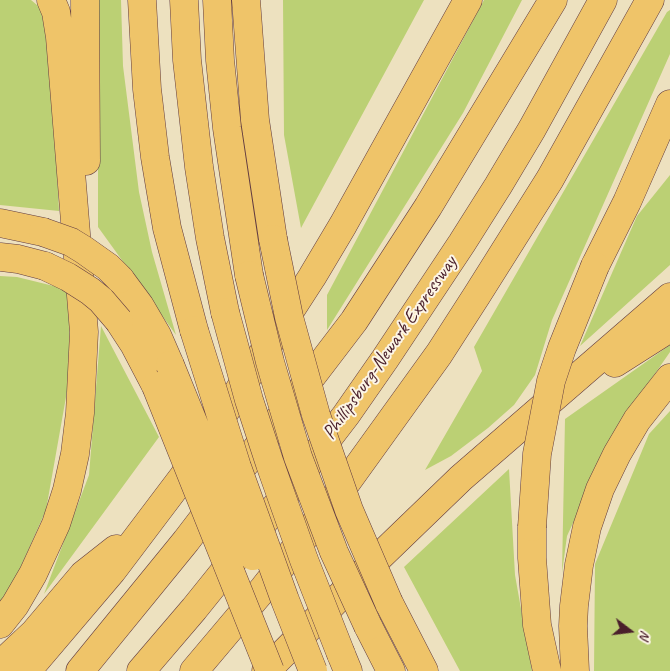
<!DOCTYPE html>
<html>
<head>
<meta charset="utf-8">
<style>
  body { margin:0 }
  #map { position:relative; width:670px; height:671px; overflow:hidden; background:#ede1bf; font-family:Caveat,sans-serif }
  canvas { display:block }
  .north { position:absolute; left:605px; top:606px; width:50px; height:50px; -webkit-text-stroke:4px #fcf5e5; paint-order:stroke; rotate:105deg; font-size:14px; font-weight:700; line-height:20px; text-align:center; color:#4a1f2b }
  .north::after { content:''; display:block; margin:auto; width:18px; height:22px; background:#4a1f2b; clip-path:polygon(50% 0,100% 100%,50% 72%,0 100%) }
</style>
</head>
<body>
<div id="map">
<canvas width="670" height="671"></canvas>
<div class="north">N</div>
</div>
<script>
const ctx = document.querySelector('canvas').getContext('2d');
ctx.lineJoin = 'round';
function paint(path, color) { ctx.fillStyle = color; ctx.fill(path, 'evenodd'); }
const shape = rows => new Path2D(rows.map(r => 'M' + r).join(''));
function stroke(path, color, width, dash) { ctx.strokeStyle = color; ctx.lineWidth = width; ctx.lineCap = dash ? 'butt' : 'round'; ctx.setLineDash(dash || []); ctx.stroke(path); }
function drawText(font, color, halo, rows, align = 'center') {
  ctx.font = font + ' Caveat,sans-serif'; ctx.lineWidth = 4; ctx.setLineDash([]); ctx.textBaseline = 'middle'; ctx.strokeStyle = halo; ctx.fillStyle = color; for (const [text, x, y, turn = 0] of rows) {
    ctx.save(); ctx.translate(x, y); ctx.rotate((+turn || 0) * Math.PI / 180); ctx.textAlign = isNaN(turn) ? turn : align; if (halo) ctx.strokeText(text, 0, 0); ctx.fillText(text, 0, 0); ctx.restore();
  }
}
const green = shape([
  [0,0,31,0,43,10,53,90,59,211,0,205],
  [98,0,121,0,123,66,139,192,152,252,176,335,98,227],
  [283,0,424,0,301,228,284,135],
  [484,0,522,0,463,113,327,330,327,295],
  [670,10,670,54,552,320,535,375,514,405,488,428,451,456,425,470,482,371,474,347,667,12],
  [670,175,670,265,580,346,637,216],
  [0,276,17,277,70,290,69,380,46,510,6,600,0,606],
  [101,326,159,437,44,594,89,475],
  [670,345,670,352,616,430,567,536,562,573,565,419],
  [670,411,670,671,594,671,595,564,649,434],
  [509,469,515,575,532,671,460,671,404,567]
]);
const highway = shape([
  [85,0,86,161],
  [142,0,147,89,155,157,167,228,194,330],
  [184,0,187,60,199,167,210,238,225,312],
  [217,0,220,60,227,128,249,275],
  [246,0,255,120,273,239],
  [0,223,43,232],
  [0,257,18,259,45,266],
  [595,266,627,202,670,104],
  [120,279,140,306,157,335,170,365],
  [119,321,134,344,156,386],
  [615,363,670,328],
  [532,527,532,558,537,625,547,671],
  [389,603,424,671],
  [0,624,15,605,33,574,56,524,67,490,75,454,80,413,84,332,60,37,56,12,51,0],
  [368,626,391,671],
  [341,654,348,671],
  [0,665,34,633,83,575,116,549],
  [27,671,112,571,183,477,312,277,343,225,468,0],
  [80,671,186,541,354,321,428,207,553,0],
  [141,671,194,609,260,527,346,415,385,359,462,243,498,186,532,129,603,0],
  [194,671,264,588,336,497,439,354,477,295,550,179,650,0],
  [266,671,375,561,461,478,670,297],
  [575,671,573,626,574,606,579,565,587,527,600,489,617,454,637,420,670,378]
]);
const highwayBridge = shape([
  [43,232,71,242,84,250,108,267,120,279],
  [273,239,289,317,316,415,349,510,389,603],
  [45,266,68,277,90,291,101,300,119,321],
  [249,275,270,362,298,457,334,552,368,626],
  [225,312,249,400,270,464,304,560,341,654],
  [194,330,237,467,285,600,313,671],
  [170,365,211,466,253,556],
  [156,386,270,671],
  [532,527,537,454,551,381,562,348,595,266]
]);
const streetNames = [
  ["Phillipsburg-Newark Expressway",390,348,-55]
];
paint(green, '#bbd074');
stroke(highway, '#623c41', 29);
stroke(highway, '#efc469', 28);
stroke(highwayBridge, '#623c41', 29, []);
stroke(highwayBridge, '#efc469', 28);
drawText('20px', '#4a1f2b', '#fcf5e5', streetNames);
</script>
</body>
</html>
